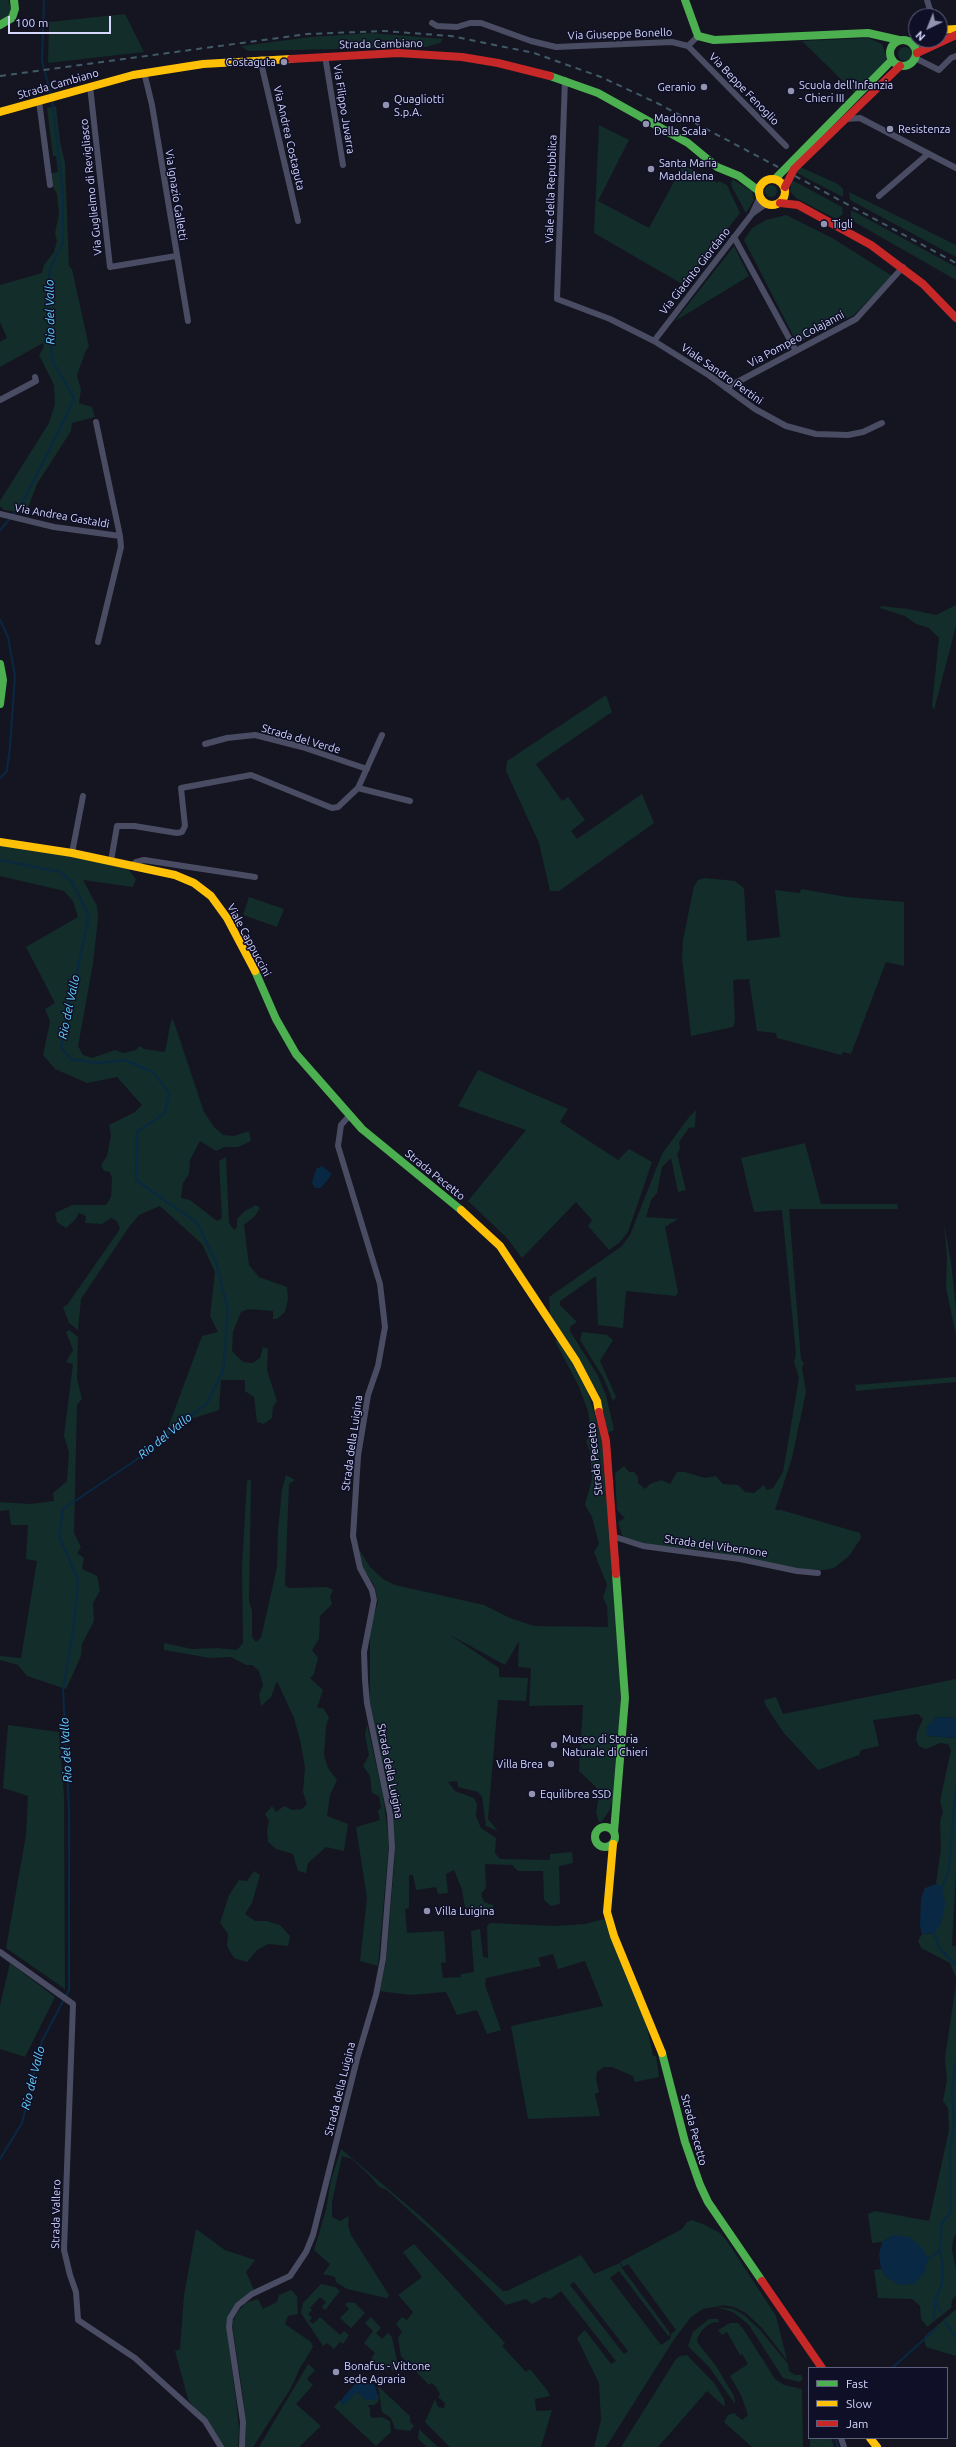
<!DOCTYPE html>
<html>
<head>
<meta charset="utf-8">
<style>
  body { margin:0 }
  #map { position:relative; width:956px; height:2447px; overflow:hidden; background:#151521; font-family:Ubuntu,sans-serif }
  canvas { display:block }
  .legend { position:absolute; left:808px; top:2367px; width:140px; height:72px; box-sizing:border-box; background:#0f0f27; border:1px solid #5e5f7d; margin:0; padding:5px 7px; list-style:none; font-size:12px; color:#d5d7ff }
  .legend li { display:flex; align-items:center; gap:8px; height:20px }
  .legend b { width:20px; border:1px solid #5e5f7d }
  .north { position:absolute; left:908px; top:8px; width:40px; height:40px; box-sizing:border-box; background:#0f0f27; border:1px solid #5e5f7d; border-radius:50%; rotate:223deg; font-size:11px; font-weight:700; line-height:16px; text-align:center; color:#d5d7ff }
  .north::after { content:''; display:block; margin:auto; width:14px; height:18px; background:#9293b1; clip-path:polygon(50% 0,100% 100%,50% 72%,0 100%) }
  .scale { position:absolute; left:8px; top:16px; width:103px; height:18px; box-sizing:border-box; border:2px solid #d5d7ff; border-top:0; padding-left:5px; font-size:12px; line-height:14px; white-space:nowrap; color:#d5d7ff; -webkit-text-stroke:3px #0f0f27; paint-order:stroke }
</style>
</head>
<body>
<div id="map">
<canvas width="956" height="2447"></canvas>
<ul class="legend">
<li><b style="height:5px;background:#4caf50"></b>Fast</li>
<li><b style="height:5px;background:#ffc107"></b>Slow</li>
<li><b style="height:5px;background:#c62828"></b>Jam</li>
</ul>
<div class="north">N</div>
<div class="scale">100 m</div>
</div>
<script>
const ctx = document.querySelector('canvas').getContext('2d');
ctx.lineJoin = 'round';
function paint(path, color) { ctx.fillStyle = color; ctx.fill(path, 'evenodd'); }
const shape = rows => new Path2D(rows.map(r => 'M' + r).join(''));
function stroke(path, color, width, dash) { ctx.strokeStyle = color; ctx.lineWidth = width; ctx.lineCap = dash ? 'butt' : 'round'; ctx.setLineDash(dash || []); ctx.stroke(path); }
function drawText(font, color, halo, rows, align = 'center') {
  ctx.font = font + ' Ubuntu,sans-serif'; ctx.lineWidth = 3; ctx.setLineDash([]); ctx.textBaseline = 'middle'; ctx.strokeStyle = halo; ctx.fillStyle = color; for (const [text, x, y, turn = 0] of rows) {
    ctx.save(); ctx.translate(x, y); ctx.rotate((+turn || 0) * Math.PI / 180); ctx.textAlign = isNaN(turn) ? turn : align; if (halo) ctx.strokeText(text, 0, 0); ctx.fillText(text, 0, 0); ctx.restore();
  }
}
const green = shape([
  [0,0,8,0,11,9,8,16,0,20],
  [125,14,144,52,48,63,49,22],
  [371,33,443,39,440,43,427,47,248,51,241,46,311,37],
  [868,38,882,44,887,58,883,66,855,93,802,41],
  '898 54a7 7 0 1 1 14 0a7 7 0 1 1-14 0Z',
  [56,106,60,142,65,163,69,266,72,269,89,347,86,350,77,375,81,390,79,403,92,407,95,417,72,423,71,431,37,484,26,513,4,510,0,506,0,501,49,423,55,404,54,385,39,355,44,347,43,343,0,367,0,342,7,338,0,322,0,285,42,273,44,265,54,252,57,241,55,233,59,214,57,194,52,185,50,174,58,172,56,156,53,156,47,108],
  [599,125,629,140,598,201,649,228,683,165,718,183,719,181,727,185,740,213,684,285,594,233],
  [800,167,838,184,843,189,843,197,795,172],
  [732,179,752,191,754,200,746,213,731,185],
  [792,180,842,207,843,214,836,219,796,198,790,191],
  '765 191a6 6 0 1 1 12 0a6 6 0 1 1-12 0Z',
  [849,192,956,245,956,257,850,200],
  [851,210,956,267,956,280,851,220],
  [786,215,834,239,892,276,854,315,797,343,744,240,752,228,766,220],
  [734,246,749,276,675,321],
  [956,605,956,626,934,710,932,706,939,638,929,628,916,624,905,616,880,608,881,606,908,609,936,615],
  [606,695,612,712,536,764,562,801,568,797,585,820,571,831,577,839,642,794,654,823,559,891,550,891,539,843,506,771,507,761],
  [0,845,71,856,128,869,136,879,133,887,83,880,97,906,98,918,93,964,78,1046,83,1055,92,1058,115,1050,124,1053,136,1050,140,1046,144,1049,165,1052,171,1021,173,1019,204,1112,214,1127,223,1135,234,1136,249,1131,251,1141,238,1147,224,1147,216,1151,200,1141,190,1160,189,1174,183,1183,181,1198,190,1200,217,1221,222,1218,219,1161,226,1157,229,1223,234,1230,237,1227,237,1219,245,1211,256,1205,260,1208,255,1216,244,1225,249,1265,259,1277,287,1287,288,1299,285,1312,277,1319,273,1319,273,1311,249,1309,241,1312,233,1332,232,1351,243,1362,253,1363,260,1358,263,1347,268,1349,267,1370,277,1401,273,1407,272,1418,264,1424,257,1422,254,1397,245,1391,245,1380,221,1380,219,1410,191,1419,169,1435,166,1433,202,1336,218,1332,210,1316,215,1272,202,1244,160,1206,139,1215,129,1227,81,1299,78,1330,69,1323,63,1307,67,1305,120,1229,117,1221,111,1218,102,1224,85,1223,86,1216,79,1213,75,1220,66,1228,57,1222,55,1213,72,1205,106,1205,111,1197,112,1178,110,1172,104,1171,101,1165,107,1156,111,1136,109,1125,135,1112,142,1105,117,1077,87,1083,55,1069,43,1055,50,1022,45,1009,55,1003,26,947,78,917,73,901,64,891,0,876],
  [705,878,735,881,744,888,747,941,780,937,775,890,800,893,801,889,847,897,904,902,904,966,886,962,851,1054,843,1052,841,1055,777,1038,776,1033,757,1031,749,979,733,980,735,1021,733,1027,691,1036,682,958,683,940,694,886,698,880],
  [249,897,284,909,277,927,243,915],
  [478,1070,568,1109,560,1122,618,1160,629,1149,652,1162,628,1232,619,1243,609,1250,588,1226,592,1220,576,1202,522,1258,506,1237,468,1201,526,1130,458,1106],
  [696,1110,695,1127,689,1128,679,1142,680,1149,677,1154,686,1190,678,1192,671,1158,662,1167,657,1193,651,1200,646,1217,678,1219,665,1227,678,1292,676,1296,626,1291,623,1328,598,1325,596,1276,560,1301,560,1305,577,1322,570,1327,570,1331,597,1374,606,1395,614,1430,608,1433,599,1395,550,1315,549,1297,622,1246,630,1235,662,1154,689,1117],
  [805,1143,821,1204,897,1204,898,1209,789,1209,801,1360,804,1363,802,1368,806,1392,792,1458,775,1510,781,1510,860,1533,861,1538,849,1556,834,1568,824,1570,799,1569,705,1550,642,1544,628,1540,622,1535,618,1522,625,1518,617,1510,615,1473,624,1466,629,1472,634,1472,638,1477,638,1483,645,1489,650,1484,661,1480,670,1484,677,1472,685,1472,705,1478,716,1476,723,1484,738,1485,745,1492,754,1493,764,1485,767,1490,773,1488,783,1472,799,1378,794,1362,796,1354,782,1210,754,1212,741,1158],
  [944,1224,951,1262,956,1309,956,1335,946,1288,947,1257],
  [69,1330,78,1337,77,1379,82,1399,77,1405,74,1533,81,1547,77,1553,84,1558,82,1569,97,1576,100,1591,93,1603,94,1621,82,1644,81,1656,66,1689,27,1676,18,1665,0,1660,0,1656,21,1658,37,1561,26,1559,28,1525,11,1525,9,1510,0,1511,0,1502,30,1504,54,1501,53,1493,67,1481,69,1452,64,1436,73,1364,66,1362,73,1350,66,1332],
  [582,1332,607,1335,613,1340,600,1361,616,1397,613,1401,604,1379,580,1340],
  [559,1338,587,1390,603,1442,620,1678,621,1717,614,1799,609,1811,602,1821,599,1822,596,1812,599,1796,595,1786,579,1771,583,1705,529,1706,531,1668,518,1667,519,1641,505,1665,450,1635,499,1668,499,1677,528,1678,526,1701,498,1700,488,1819,498,1831,486,1826,482,1797,478,1792,458,1787,457,1781,448,1782,455,1791,474,1798,477,1804,476,1816,481,1828,496,1838,495,1853,500,1859,550,1860,550,1854,572,1852,573,1863,559,1866,560,1904,551,1906,544,1900,543,1871,518,1871,512,1865,485,1864,486,1888,481,1894,484,1902,493,1905,494,1916,466,1914,462,1890,454,1870,446,1874,448,1893,438,1894,436,1887,416,1890,413,1875,409,1875,409,1908,405,1909,407,1933,444,1931,446,1962,441,1963,443,1978,461,1977,461,1974,474,1972,471,1931,480,1929,483,1957,488,1958,487,1926,490,1923,554,1926,585,1924,604,1919,646,2022,653,2056,656,2056,659,2077,635,2082,633,2076,612,2067,604,2067,597,2072,596,2079,599,2092,595,2094,600,2116,528,2119,511,2026,603,2006,585,1961,558,1969,553,1954,538,1958,541,1966,486,1978,485,1985,501,2030,487,2034,477,2010,457,2015,446,1992,410,1995,379,1991,386,1962,394,1867,395,1843,390,1802,394,1797,392,1790,386,1786,370,1704,370,1624,378,1603,375,1587,363,1568,359,1549,370,1567,383,1579,395,1585,484,1605,510,1618,534,1626,608,1627,607,1606,603,1598,607,1585,594,1552,599,1544,592,1517,585,1505,592,1479,590,1451,586,1441,591,1432,588,1411,579,1387,555,1341],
  [956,1377,956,1382,856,1391,855,1385],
  [286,1475,295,1480,289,1484,285,1585,289,1588,327,1587,333,1590,330,1597,332,1604,320,1616,319,1639,312,1650,318,1658,314,1674,310,1678,323,1690,317,1708,323,1708,329,1717,326,1726,324,1755,328,1768,337,1780,330,1795,327,1816,348,1824,344,1851,326,1847,308,1863,306,1873,298,1871,293,1854,276,1849,268,1842,267,1830,269,1821,265,1814,272,1806,276,1812,284,1806,292,1810,302,1809,307,1804,303,1792,305,1767,300,1740,294,1718,277,1681,271,1697,261,1706,259,1695,263,1685,259,1671,252,1665,246,1665,231,1657,210,1658,164,1650,164,1643,192,1649,217,1648,237,1650,243,1643,242,1567,247,1481,251,1479,249,1602,252,1610,252,1637,256,1642,261,1638,277,1567,278,1530,282,1490],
  [956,1679,956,1718,936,1717,928,1736,956,1738,956,1872,952,1946,956,1946,956,1978,950,1963,921,1948,918,1941,922,1934,934,1933,942,1888,936,1884,941,1849,940,1821,943,1812,940,1801,951,1750,948,1744,940,1743,926,1749,919,1746,916,1740,917,1732,923,1719,918,1714,873,1720,879,1746,861,1750,859,1755,818,1770,783,1732,766,1706,764,1700,776,1697,783,1714],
  [367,1724,383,1795,389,1843,378,1966,360,1961,367,1898,356,1827,380,1820,378,1811,381,1808,379,1796,372,1793,370,1776,363,1766,369,1755,365,1735],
  [8,1725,59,1732,64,1796,65,1989,6,1948,26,1835,28,1796,3,1788],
  [254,1871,260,1875,252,1903,245,1914,255,1921,267,1921,280,1925,290,1936,288,1946,268,1944,257,1950,247,1962,234,1958,227,1946,228,1934,220,1923,229,1895,239,1880,247,1881],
  [10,1963,55,1997,25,2057,0,2049,0,2005],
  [956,1984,956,2233,953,2240,952,2250,956,2269,956,2296,952,2300,951,2308,927,2327,921,2319,920,2306,912,2299,878,2298,874,2270,881,2269,886,2277,894,2235,882,2242,872,2243,868,2214,875,2211,929,2221,949,2130,948,2108,943,2101,947,2080,945,2058],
  [341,2149,419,2215,503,2291,507,2291,581,2255,594,2274,620,2263,622,2268,670,2333,669,2337,619,2271,610,2278,661,2345,670,2339,671,2334,676,2330,628,2264,623,2267,620,2262,682,2229,687,2222,692,2220,705,2225,720,2233,727,2241,776,2316,787,2360,762,2328,746,2313,734,2307,724,2305,703,2309,691,2317,673,2341,608,2444,605,2447,594,2447,601,2420,599,2383,577,2338,585,2330,611,2364,616,2361,561,2291,550,2299,545,2297,532,2304,526,2299,506,2305,436,2235,387,2190,379,2187,372,2178,352,2159,342,2156,332,2202,332,2217,340,2221,349,2216,348,2225,351,2235,389,2295,387,2298,382,2297,347,2289,336,2282,335,2277,323,2274,330,2264,314,2250,326,2210,331,2180],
  [574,2282,628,2351,624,2354,570,2285],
  [196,2229,225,2250,255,2260,246,2272,254,2290,232,2309,226,2326,236,2399,239,2429,238,2447,223,2447,209,2422,194,2408,188,2399,175,2351,180,2349,184,2295],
  [414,2244,505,2343,502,2346,526,2372,530,2369,547,2390,550,2396,535,2399,536,2411,552,2410,541,2447,450,2447,425,2422,435,2399,438,2407,444,2408,445,2403,438,2397,440,2394,436,2387,432,2383,429,2385,401,2356,398,2338,402,2332,396,2324,402,2317,407,2320,413,2312,398,2295,422,2277,403,2252],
  [321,2284,335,2287,340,2291,325,2310,322,2307,326,2302,320,2297,310,2308,312,2310,308,2314,312,2318,309,2321,313,2324,320,2317,340,2335,344,2331,349,2335,343,2344,340,2342,334,2349,327,2343,323,2346,301,2313,303,2303],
  [291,2290,297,2296,298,2314,288,2316,285,2324,311,2342,313,2347,300,2368,291,2388,253,2447,245,2447,246,2430,243,2397,232,2323,237,2313,245,2303,258,2299,263,2309,277,2302,279,2295],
  [349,2302,355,2303,365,2313,351,2328,340,2318,349,2309,345,2304],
  [716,2307,733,2309,744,2315,760,2330,788,2364,789,2371,795,2375,801,2375,803,2379,800,2382,783,2378,749,2325,733,2312],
  [956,2309,956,2356,926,2347,924,2337],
  [371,2317,381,2328,376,2333,382,2339,388,2333,392,2337,398,2365,394,2371,389,2367,385,2371,371,2359,375,2353,364,2343,373,2331,365,2323],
  [709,2319,718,2319,719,2322,711,2323,702,2330,697,2339,698,2343,716,2366,734,2396,735,2404,709,2367,688,2346,693,2332],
  [730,2323,738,2323,744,2330,775,2379,784,2385,802,2389,803,2447,752,2447,724,2422,728,2415,734,2413,742,2420,748,2415,741,2395,730,2376,748,2364,742,2354,740,2355,727,2332,722,2335,718,2330],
  [687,2355,714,2383,724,2399,725,2407,707,2391,658,2447,621,2447,676,2359,680,2356],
  [308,2364,315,2370,307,2379,313,2385,296,2404,321,2426,299,2447,259,2447],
  [378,2386,410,2416,410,2422,414,2426,410,2431,395,2429,391,2418,382,2412],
  [357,2392,366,2400,378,2395,377,2393,379,2396,378,2402,374,2405,367,2405,370,2408,370,2415,372,2418,382,2417,390,2421,391,2432,376,2446,334,2407,340,2400,343,2405],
  [419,2429,424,2434,438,2447,427,2447,418,2439],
  [810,2438,831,2438,834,2447,810,2447]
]);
const water = shape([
  [322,1166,332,1174,321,1188,315,1188,312,1183,316,1169],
  [936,1717,956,1718,956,1738,928,1736,926,1734,927,1727],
  [936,1884,942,1888,945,1904,941,1924,934,1933,922,1934,920,1926,921,1898,925,1888],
  [894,2235,909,2237,922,2248,928,2259,924,2274,914,2284,900,2285,886,2277,881,2269,879,2254,882,2242],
  [363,2381,374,2384,378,2395,376,2400,366,2400,357,2392,343,2406,341,2401,345,2395,356,2383]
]);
const stream = shape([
  [44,0,42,61,51,95],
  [0,530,20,507,59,431,74,398,52,360,48,288,50,269,63,242,63,193,52,99],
  [0,620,8,637,15,676,10,746,7,771,0,778],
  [0,860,60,872,72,882,89,916,61,1047,70,1059,98,1063,125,1060,153,1072,169,1093,165,1113,137,1132,136,1180,197,1223,216,1262,228,1310,223,1371,207,1403,136,1460,63,1509,59,1536,78,1580,73,1633,63,1689,69,1808,69,1990,42,2041,22,2123,0,2159],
  [942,1888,949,1869,956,1784],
  [934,1933,940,1949,956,1965],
  [928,2259,940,2250],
  [941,2312,935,2301,942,2284,943,2265,940,2250,942,2223,951,2212,950,2149,954,2123,952,2090,956,2059],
  [934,2318,935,2301],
  [945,2322,956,2337],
  [892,2368,936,2329],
  [835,2438,838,2447]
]);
const street = shape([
  [927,0,932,16],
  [432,23,437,26,457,27,470,23,481,23,531,41,556,47,672,42,688,46,698,36],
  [688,46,786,146],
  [915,47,929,40],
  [325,56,343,165],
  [915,58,939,70,951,58,956,56],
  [262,59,262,67,298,221],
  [144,72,152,105,188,321],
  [565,80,557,299,610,319,654,341,710,376,755,409,786,426,816,434,848,435,863,432,882,423],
  [90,86,110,267,176,256],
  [39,101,50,185],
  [846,119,860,118,956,168],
  [879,196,928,154],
  [753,213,766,204],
  [734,237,796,351],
  [654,341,752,214,760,197],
  [726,388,856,319,903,267],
  [0,400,36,381,35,377],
  [0,514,54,527,120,536,96,422],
  [98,642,121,547,120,536],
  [205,744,227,738,255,735,302,747,367,769],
  [358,788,410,801],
  [72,853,83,796],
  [111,861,117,826,134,826,177,833,182,832,185,826,181,788,251,775,332,808,338,807,358,788,382,735],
  [131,866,136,862,144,860,255,877],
  [612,1536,643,1546,740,1559,797,1571,818,1573],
  [0,1952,73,2004,64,2250,70,2275,76,2292,78,2320,135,2358,205,2421,221,2447],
  [841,2438,844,2447],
  [242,2447,243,2422,229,2327,230,2318,238,2305,252,2294,290,2276,306,2252,313,2235,357,2059,376,1995,383,1959,392,1847,390,1814,367,1703,365,1680,364,1652,374,1600,372,1590,360,1568,353,1536,358,1456,368,1395,378,1366,385,1327,380,1284,338,1146,341,1125,349,1116]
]);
const fast = shape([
  [685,0,698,36,714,40,868,33,899,40],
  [0,25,12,18,15,9,14,0],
  '890 53a13 13 0 1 1 26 0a13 13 0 1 1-26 0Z',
  [550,76,598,93,688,143,717,167,739,176,759,191],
  [775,179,892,60],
  [0,664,3,680,0,704],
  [255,971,276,1019,296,1054,362,1129,461,1210],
  '595 1837a10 10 0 1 1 20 0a10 10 0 1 1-20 0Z',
  [614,1832,625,1698,616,1574],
  [662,2053,685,2142,700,2185,708,2202,762,2281]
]);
const slow = shape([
  [940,30,956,29],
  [0,112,133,75,203,64,291,59],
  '759 192a13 13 0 1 1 26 0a13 13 0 1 1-26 0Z',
  [0,842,72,853,175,875,194,883,211,896,227,918,255,971],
  [461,1210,500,1246,576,1361,597,1401,599,1412],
  [613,1844,607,1912,614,1936,662,2053],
  [870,2438,877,2447]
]);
const jam = shape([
  [917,53,956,35],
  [291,59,398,53,462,57,498,63,550,76],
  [785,187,794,169,900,66],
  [780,203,798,205,871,245,923,284,956,318],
  [599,1412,606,1441,616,1574],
  [762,2281,822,2368]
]);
const rail = shape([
  [0,76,307,34,384,31,451,36,534,53,601,77,657,103,778,167],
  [795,176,956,263]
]);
const markers = [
  [284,62,4,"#9293b1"],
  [704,87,4,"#9293b1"],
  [791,91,4,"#9293b1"],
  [386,105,4,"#9293b1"],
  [646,124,4,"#9293b1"],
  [890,129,4,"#9293b1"],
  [651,169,4,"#9293b1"],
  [824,224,4,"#9293b1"],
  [554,1745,4,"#9293b1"],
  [551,1764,4,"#9293b1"],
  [532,1794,4,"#9293b1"],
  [427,1911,4,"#9293b1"],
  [336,2372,4,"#9293b1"]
];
const streetNames = [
  ["Via Giuseppe Bonello",620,34,-2],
  ["Strada Cambiano",381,44,-1],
  ["Strada Cambiano",58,84,-16],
  ["Via Beppe Fenoglio",744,89,46],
  ["Via Filippo Juvarra",344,109,81],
  ["Via Andrea Costaguta",289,138,77],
  ["Via Guglielmo di Revigliasco",91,187,-96],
  ["Viale della Repubblica",551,189,-88],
  ["Via Ignazio Galletti",176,195,81],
  ["Via Giacinto Giordano",695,271,-52],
  ["Via Pompeo Colajanni",796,339,-28],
  ["Viale Sandro Pertini",722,374,35],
  ["Via Andrea Gastaldi",62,516,10],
  ["Strada del Verde",301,739,16],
  ["Viale Cappuccini",249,940,62],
  ["Strada Pecetto",435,1175,39],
  ["Strada della Luigina",352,1443,-82],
  ["Strada Pecetto",595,1459,-96],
  ["Strada del Vibernone",716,1546,8],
  ["Strada della Luigina",390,1771,79],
  ["Strada della Luigina",340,2089,-76],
  ["Strada Pecetto",694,2130,75],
  ["Strada Vallero",56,2214,-89]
];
const poiNames = [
  ["Costaguta",276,62,"right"],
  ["Scuola dell'Infanzia",799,85],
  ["- Chieri III",799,98],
  ["Geranio",696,87,"right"],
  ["Quagliotti",394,99],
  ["S.p.A.",394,112],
  ["Madonna",654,118],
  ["Della Scala",654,131],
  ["Resistenza",898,129],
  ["Santa Maria",659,163],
  ["Maddalena",659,176],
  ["Tigli",832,224],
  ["Museo di Storia",562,1739],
  ["Naturale di Chieri",562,1752],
  ["Villa Brea",543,1764,"right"],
  ["Equilibrea SSD",540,1794],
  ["Villa Luigina",435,1911],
  ["Bonafus - Vittone",344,2366],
  ["sede Agraria",344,2379]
];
const waterNames = [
  ["Rio del Vallo",50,312,-91],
  ["Rio del Vallo",69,1007,-78],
  ["Rio del Vallo",165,1436,-39],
  ["Rio del Vallo",66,1750,-93],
  ["Rio del Vallo",33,2078,-76]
];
paint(green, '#122d2a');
paint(water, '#092843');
stroke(stream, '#092843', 2);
stroke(street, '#494c62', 6);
stroke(fast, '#4caf50', 8);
stroke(slow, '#ffc107', 8);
stroke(jam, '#c62828', 8);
stroke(rail, '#405b67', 2, [6, 5]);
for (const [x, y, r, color] of markers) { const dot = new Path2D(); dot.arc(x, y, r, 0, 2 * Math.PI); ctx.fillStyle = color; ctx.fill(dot); stroke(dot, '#0f0f27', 1.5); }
drawText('11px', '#d5d7ff', '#0f0f27', streetNames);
drawText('11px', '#d5d7ff', '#0f0f27', poiNames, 'left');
drawText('italic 12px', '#63d2ff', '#0f0f27', waterNames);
</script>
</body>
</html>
